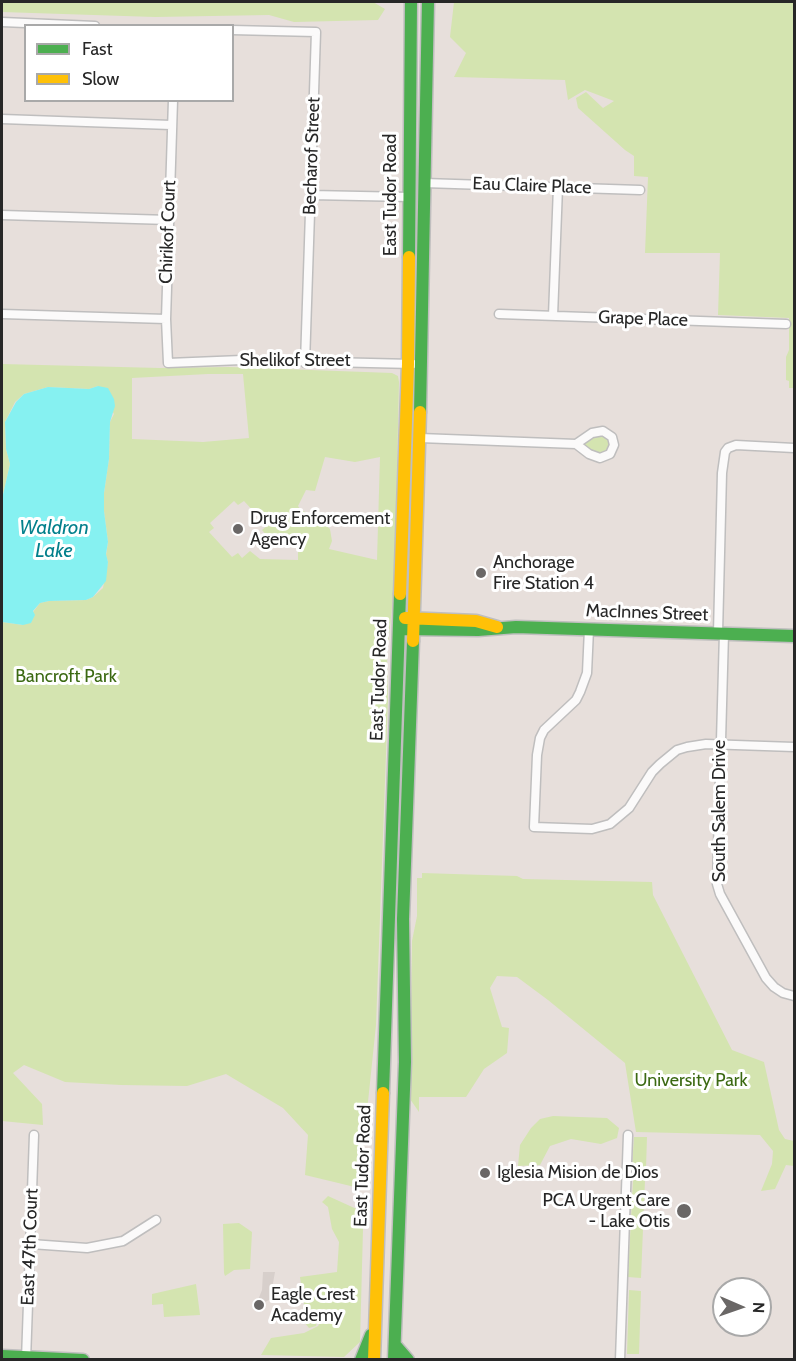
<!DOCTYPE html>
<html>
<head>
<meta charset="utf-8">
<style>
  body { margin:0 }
  #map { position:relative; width:796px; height:1361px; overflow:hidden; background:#e7dfdb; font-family:Cabin,sans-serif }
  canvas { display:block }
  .frame { position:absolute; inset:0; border:3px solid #272727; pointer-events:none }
  .legend { position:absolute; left:24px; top:24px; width:210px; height:78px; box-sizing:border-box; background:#fff; border:2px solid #a9a9a9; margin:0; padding:8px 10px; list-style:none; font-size:18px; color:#272727 }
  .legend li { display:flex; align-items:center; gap:12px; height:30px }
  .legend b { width:30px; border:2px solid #a9a9a9 }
  .north { position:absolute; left:712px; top:1277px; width:60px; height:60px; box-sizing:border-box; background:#fff; border:2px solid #a9a9a9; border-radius:50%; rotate:92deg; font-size:16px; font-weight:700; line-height:24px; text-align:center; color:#272727 }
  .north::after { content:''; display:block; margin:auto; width:21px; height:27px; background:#6a6766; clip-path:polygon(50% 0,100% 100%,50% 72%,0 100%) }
</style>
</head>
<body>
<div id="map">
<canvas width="796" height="1361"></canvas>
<div class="frame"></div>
<ul class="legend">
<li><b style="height:8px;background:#4caf50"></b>Fast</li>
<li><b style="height:8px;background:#ffc107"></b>Slow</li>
</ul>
<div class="north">N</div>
</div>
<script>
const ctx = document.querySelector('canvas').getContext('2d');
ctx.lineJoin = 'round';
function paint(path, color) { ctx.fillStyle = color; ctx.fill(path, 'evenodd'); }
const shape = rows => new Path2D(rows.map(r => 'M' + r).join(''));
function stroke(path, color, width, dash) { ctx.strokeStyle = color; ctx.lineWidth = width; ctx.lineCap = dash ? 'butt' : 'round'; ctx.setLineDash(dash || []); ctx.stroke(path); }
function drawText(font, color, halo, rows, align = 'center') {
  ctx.font = font + ' Cabin,sans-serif'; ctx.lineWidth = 6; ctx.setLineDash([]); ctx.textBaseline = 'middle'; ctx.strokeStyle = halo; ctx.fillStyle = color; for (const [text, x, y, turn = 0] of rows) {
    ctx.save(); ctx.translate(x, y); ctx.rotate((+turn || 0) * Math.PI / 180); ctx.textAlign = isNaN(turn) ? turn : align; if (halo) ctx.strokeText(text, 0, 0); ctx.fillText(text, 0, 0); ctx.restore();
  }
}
const green = shape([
  [2,2,161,3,189,2,373,2,385,9,378,20,294,22,269,15,155,17,2,12],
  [454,2,794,2,794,388,789,388,789,381,786,380,786,357,789,350,789,318,718,315,720,253,645,253,648,177,634,176,634,156,625,150,578,108,576,98,586,92,603,108,614,101,585,90,568,100,565,80,454,77,466,53,450,37],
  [2,364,160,368,229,367,392,373,398,376,399,382,394,590,387,653,388,700,376,1025,359,1188,305,1175,308,1135,283,1108,226,1074,187,1086,121,1085,65,1082,24,1065,13,1073,42,1104,43,1125,2,1121,2,622,23,625,40,603,49,601,86,600,93,597,103,588,108,562,106,555,108,542,104,511,104,493,109,459,110,422,114,414,98,386,89,389,48,387,24,394,15,402,5,422,6,449,10,464,2,499],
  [208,374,243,374,249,438,203,442,132,439,132,378],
  [325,457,355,462,380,457,377,560,329,549,332,541,330,529,322,522,300,509,298,506,306,490,315,491],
  [234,501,238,505,244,501,267,526,262,530,267,536,298,537,298,560,260,559,250,551,242,558,238,553,232,557,209,532,214,528,210,523],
  [597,435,604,435,609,441,609,447,604,453,594,452,584,445,585,442],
  [422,873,517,876,523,879,652,882,653,895,732,1050,764,1062,779,1130,785,1139,794,1141,794,1166,786,1165,775,1189,761,1191,772,1164,773,1151,760,1135,636,1132,625,1063,548,1000,517,977,497,976,490,988,502,1027,509,1028,507,1053,484,1069,466,1097,419,1097,419,1112,410,1099,412,941,417,916,417,878,422,878],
  [553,1116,607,1118,619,1128,617,1138,601,1144,571,1139,550,1146,540,1165,518,1166,520,1145,531,1128,540,1119],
  [634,1137,647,1137,646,1168,632,1167],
  [633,1180,645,1180,641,1278,628,1277],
  [328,1196,361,1211,363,1229,360,1342,344,1357,261,1355,271,1338,304,1333,318,1326,321,1320,316,1313,314,1314,318,1319,316,1326,309,1328,304,1322,304,1318,310,1313,305,1312,300,1277,337,1272,339,1242,332,1229,328,1207,322,1202],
  [239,1223,252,1232,250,1269,234,1270,225,1276,224,1273,223,1224],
  [196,1284,200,1315,164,1317,163,1304,152,1305,152,1294],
  [629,1290,641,1291,639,1354,627,1354]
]);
const plaza = shape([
  [263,1272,275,1272,271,1294,273,1298,265,1302,258,1300,262,1290]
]);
const water = shape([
  [98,386,108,388,114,399,115,406,110,422,109,459,104,493,104,511,108,542,106,554,108,562,106,581,93,597,86,600,49,601,40,603,33,611,35,615,31,623,23,625,2,622,2,499,10,464,6,449,5,422,16,402,24,394,48,387,89,389]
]);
const street = shape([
  [2,22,95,26],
  [232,30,316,32,305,363],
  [173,100,166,319,168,363,242,360,413,364],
  [2,119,171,125],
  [424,183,640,190],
  [311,195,409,197],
  [2,215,169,220],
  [2,314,166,319],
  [499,314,786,324],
  [553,316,558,187],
  [420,438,576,444,589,454,600,458,610,454,614,445,612,437,603,431,592,433,576,444],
  [589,629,587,673,580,692,576,700,544,730,540,738,537,755,534,827,592,829,610,824,629,808,652,772,660,764,677,750,687,747,706,744,794,747],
  [718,633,722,473,725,452,728,448,736,445,794,448],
  [724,633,717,884,720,894,766,978,774,987,783,993,794,996],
  [31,1244,87,1248,123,1241,156,1220],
  [26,1360,34,1135],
  [620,1360,628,1135]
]);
const fast = shape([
  [409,257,411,2],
  [420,412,428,2],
  [403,629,478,630,516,627,794,636],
  [383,1093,400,594],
  [395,1345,408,1360],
  [2,1356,83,1360],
  [361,1360,371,1335],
  [394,1360,405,1062,403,919,413,641]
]);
const slow = shape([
  [400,594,408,364,409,257],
  [405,618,476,621,497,627],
  [413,641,420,412],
  [374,1360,383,1093]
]);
const markers = [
  [238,529,6,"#6a6766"],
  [481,573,6,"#6a6766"],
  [485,1173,6,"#6a6766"],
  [684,1211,8,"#6a6766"],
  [259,1305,6,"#6a6766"]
];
const streetNames = [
  ["Becharof Street",312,156,-88],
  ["Eau Claire Place",532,186,2],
  ["East Tudor Road",391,195,-90],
  ["Chirikof Court",168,232,-88],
  ["Grape Place",643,319,2],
  ["Shelikof Street",295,361],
  ["MacInnes Street",647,613,2],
  ["East Tudor Road",379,680,-88],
  ["South Salem Drive",720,811,-90],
  ["East Tudor Road",363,1166,-88],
  ["East 47th Court",30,1247,-88]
];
const poiNames = [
  ["Drug Enforcement",250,519],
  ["Agency",250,540],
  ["Anchorage",493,563],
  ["Fire Station 4",493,584],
  ["Iglesia Mision de Dios",497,1173],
  ["PCA Urgent Care",670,1201,"right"],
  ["- Lake Otis",670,1222,"right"],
  ["Eagle Crest",271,1295],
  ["Academy",271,1316]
];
const parkNames = [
  ["Bancroft Park",66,677],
  ["University Park",691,1081]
];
const waterNames = [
  ["Waldron",54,528],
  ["Lake",54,551]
];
paint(green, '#d4e4b0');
paint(plaza, '#d7cfcb');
paint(water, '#86f1f1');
stroke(street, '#bfbebe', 11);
stroke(fast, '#bfbebe', 15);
stroke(slow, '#bfbebe', 15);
stroke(street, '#fbfafa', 8);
stroke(fast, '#4caf50', 12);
stroke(slow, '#ffc107', 12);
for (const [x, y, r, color] of markers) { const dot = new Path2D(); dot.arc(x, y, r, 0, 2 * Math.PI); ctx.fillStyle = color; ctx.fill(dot); stroke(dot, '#fff', 2); }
drawText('18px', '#272727', '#fff', streetNames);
drawText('18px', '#272727', '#fff', poiNames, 'left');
drawText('18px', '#3b6912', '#fff', parkNames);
drawText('italic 20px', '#03808c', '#fff', waterNames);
</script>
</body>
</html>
